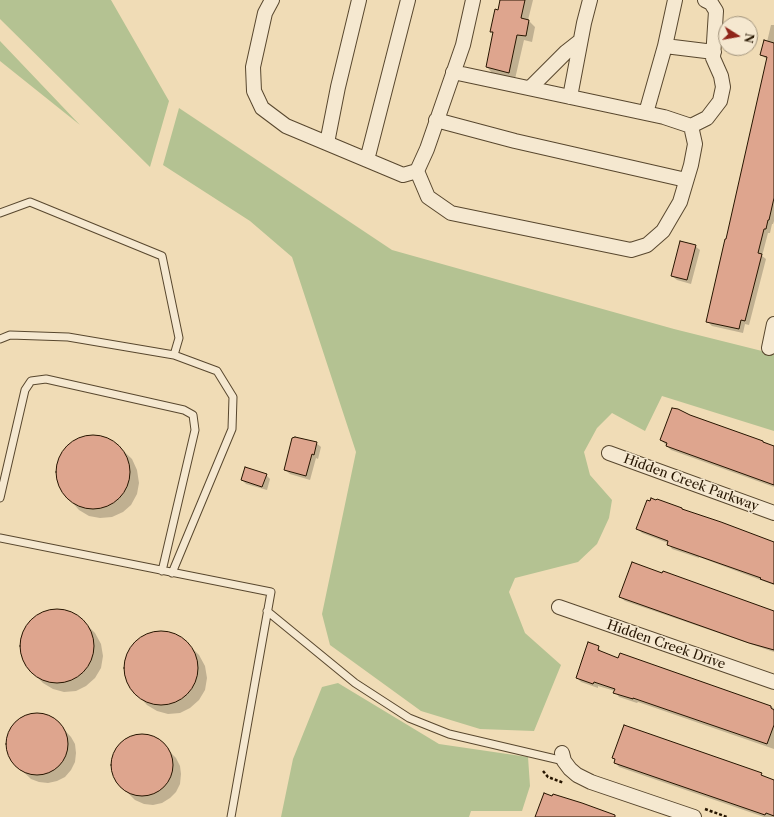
<!DOCTYPE html>
<html>
<head>
<meta charset="utf-8">
<style>
  body { margin:0 }
  #map { position:relative; width:774px; height:817px; overflow:hidden; background:#f0dcb6; font-family:"Libre Caslon Text",serif }
  canvas { display:block }
  .north { position:absolute; left:718px; top:16px; width:40px; height:40px; box-sizing:border-box; background:#f5e8d0; border:1px solid #a2947d; border-radius:50%; rotate:101deg; font-size:11px; font-weight:700; line-height:16px; text-align:center; color:#261500 }
  .north::after { content:''; display:block; margin:auto; width:14px; height:18px; background:#8f2418; clip-path:polygon(50% 0,100% 100%,50% 72%,0 100%) }
</style>
</head>
<body>
<div id="map">
<canvas width="774" height="817"></canvas>
<div class="north">N</div>
</div>
<script>
const ctx = document.querySelector('canvas').getContext('2d');
ctx.lineJoin = 'round';
function paint(path, color) { ctx.fillStyle = color; ctx.fill(path, 'evenodd'); }
const shape = rows => new Path2D(rows.map(r => 'M' + r).join(''));
function stroke(path, color, width, dash) { ctx.strokeStyle = color; ctx.lineWidth = width; ctx.lineCap = dash ? 'butt' : 'round'; ctx.setLineDash(dash || []); ctx.stroke(path); }
function drawText(font, color, halo, rows, align = 'center') {
  ctx.font = font + ' "Libre Caslon Text",serif'; ctx.lineWidth = 3; ctx.setLineDash([]); ctx.textBaseline = 'middle'; ctx.strokeStyle = halo; ctx.fillStyle = color; for (const [text, x, y, turn = 0] of rows) {
    ctx.save(); ctx.translate(x, y); ctx.rotate((+turn || 0) * Math.PI / 180); ctx.textAlign = isNaN(turn) ? turn : align; if (halo) ctx.strokeText(text, 0, 0); ctx.fillText(text, 0, 0); ctx.restore();
  }
}
const green = shape([
  [0,0,111,0,169,101,150,167,0,19],
  [0,41,80,125,0,61],
  [179,108,392,250,674,329,774,354,774,431,662,396,645,431,612,413,597,428,584,452,590,475,612,500,609,518,597,544,578,562,515,578,509,592,525,633,561,665,534,731,480,729,421,711,330,645,322,614,356,452,292,257,250,221,163,165],
  [338,683,439,744,528,757,530,786,522,811,471,811,469,817,281,817,293,759,322,687]
]);
const shadow = shape([
  [501,0,533,0,528,20,535,27,532,42,524,40,515,79,493,74,487,67,493,34,491,31],
  [771,25,774,25,774,221,773,224,772,224,770,233,768,233,762,256,766,259,749,325,745,324,743,333,712,326,707,321,727,240,768,60,761,55,767,42],
  [695,246,700,250,691,284,677,280,672,276],
  [690,416,774,446,774,487,671,450,661,440],
  [89,436,102,436,113,441,132,459,137,470,139,483,137,494,131,505,123,512,112,517,100,518,89,516,79,510,62,491,57,480,57,469,60,457,67,446,77,439],
  [316,443,321,447,318,459,316,458,310,480,290,474,285,470],
  [266,475,270,479,267,490,246,484,242,480],
  [638,529,774,543,774,585,699,557,699,558,672,549,668,543,642,533],
  [620,597,774,612,774,652,625,601],
  [53,609,65,610,77,615,95,633,101,644,103,656,101,668,95,678,86,686,76,691,64,692,53,689,43,683,25,665,21,654,20,642,24,630,31,620,41,613],
  [157,631,169,632,181,637,199,655,205,666,207,678,205,690,199,700,190,708,180,713,168,714,157,711,147,705,130,687,125,676,125,664,128,652,135,642,145,635],
  [598,647,602,653,619,659,621,654,774,708,774,749,638,702,637,703,619,697,615,691,598,686,598,688,581,682,577,678],
  [31,714,40,714,48,716,56,721,71,737,75,744,76,753,75,762,71,770,65,777,57,781,48,783,39,782,31,779,14,763,9,756,7,747,8,738,11,730,16,723,23,717],
  [144,735,153,738,160,742,176,758,180,766,181,774,180,784,176,792,170,798,162,803,153,805,144,804,135,800,129,794,119,785,114,777,112,768,112,759,115,751,121,744,128,739,136,736],
  [613,758,761,774,764,777,774,781,774,817,764,817,619,767,615,762,616,760]
]);
const building = shape([
  [500,0,525,0,521,18,529,20,526,36,517,35,509,73,486,67,493,32,490,32,495,9,498,10,500,0],
  [764,40,774,43,774,198,769,220,768,220,766,229,764,229,758,253,762,254,745,321,741,320,739,329,706,322,725,239,726,239,767,57,760,55,764,40],
  [680,241,696,245,687,280,671,276,680,241],
  [672,408,678,409,690,415,763,441,763,442,774,446,774,485,666,446,667,443,660,440,672,408],
  '56 472a37 37 0 1 1 74 0a37 37 0 1 1-74 0Z',
  [295,437,317,442,314,455,312,454,306,476,284,470,292,438,295,437],
  [245,467,267,474,262,487,241,480,245,467],
  [651,498,656,500,657,499,682,508,682,509,721,522,774,542,774,584,760,579,761,578,667,545,668,541,636,529,647,500,650,501,651,498],
  [632,562,662,573,663,571,774,611,774,650,749,643,619,597,632,562],
  '20 646a37 37 0 1 1 74 0a37 37 0 1 1-74 0Z',
  '124 668a37 37 0 1 1 74 0a37 37 0 1 1-74 0Z',
  [588,642,599,646,598,650,618,658,620,653,771,706,771,708,774,710,774,725,767,744,633,698,633,699,613,693,615,689,594,682,593,684,576,678,588,642],
  '6 744a31 31 0 1 1 62 0a31 31 0 1 1-62 0Z',
  [624,725,762,773,761,775,774,780,774,816,766,813,765,815,614,763,615,759,612,758,624,725],
  '111 765a31 31 0 1 1 62 0a31 31 0 1 1-62 0Z',
  [544,793,552,796,553,794,582,803,615,815,615,817,535,817,544,793]
]);
const path = shape([
  [543,771,548,777,564,783],
  [705,809,727,817]
]);
const service = shape([
  [0,213,30,202,162,256,179,338,174,355],
  [0,339,10,335,68,337,174,355,217,371,233,397,232,429,172,573],
  [0,498,25,390,31,381,46,379,184,410,193,415,195,430,162,571],
  [0,538,271,592,231,817],
  [267,611,355,683,409,718,449,734,564,761]
]);
const minor = shape([
  [272,0,265,13,253,67,254,91,262,108,286,126,403,175,417,171,427,149,463,45,473,0],
  [665,46,714,52],
  [530,88,566,52,580,41],
  [570,97,584,23,590,0],
  [646,113,665,46,675,0],
  [436,120,515,141,686,180],
  [691,126,707,118,720,101,723,87,721,76,713,58,716,11,711,3,705,0],
  [327,143,338,87,359,0],
  [367,160,408,0],
  [417,171,428,197,451,213,631,250,647,245,663,231,680,202,691,165,695,144,691,126,664,117,453,72],
  [769,348,774,324],
  [609,453,774,513],
  [559,607,774,682],
  [562,753,564,761,570,769,577,775,591,782,694,817]
]);
const streetNames = [
  ["Hidden Creek Parkway",691,483,20],
  ["Hidden Creek Drive",666,645,19]
];
paint(green, '#b4c292');
paint(shadow, '#0003');
paint(building, '#dea58e');
stroke(building, '#261500', 1);
stroke(service, '#58472e', 9);
stroke(minor, '#58472e', 16);
stroke(path, '#261500', 2.5, [3, 2]);
stroke(service, '#f5e8d0', 7);
stroke(minor, '#f5e8d0', 14);
drawText('13px', '#261500', '#f5e8d0', streetNames);
</script>
</body>
</html>
